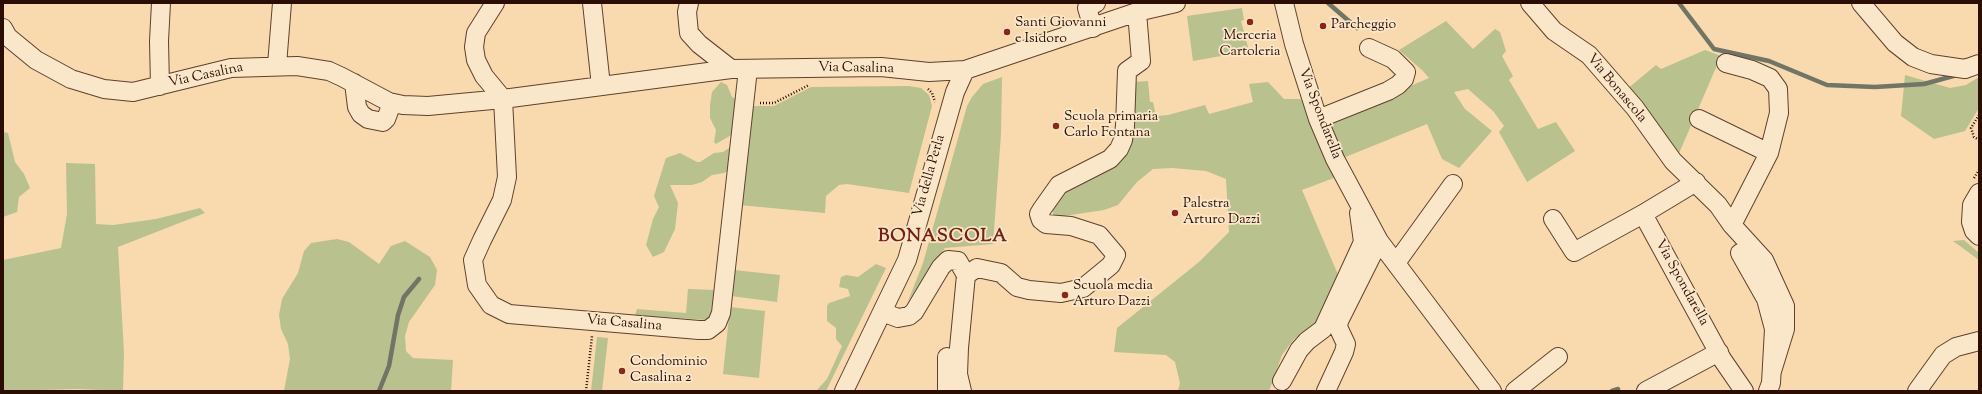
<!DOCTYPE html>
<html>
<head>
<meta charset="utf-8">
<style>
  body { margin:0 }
  #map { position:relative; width:1982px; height:394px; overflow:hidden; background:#f8daae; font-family:"Sorts Mill Goudy",serif }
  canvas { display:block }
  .frame { position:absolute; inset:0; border:4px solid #2c0d02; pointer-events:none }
</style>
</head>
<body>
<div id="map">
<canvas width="1982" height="394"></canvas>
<div class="frame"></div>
</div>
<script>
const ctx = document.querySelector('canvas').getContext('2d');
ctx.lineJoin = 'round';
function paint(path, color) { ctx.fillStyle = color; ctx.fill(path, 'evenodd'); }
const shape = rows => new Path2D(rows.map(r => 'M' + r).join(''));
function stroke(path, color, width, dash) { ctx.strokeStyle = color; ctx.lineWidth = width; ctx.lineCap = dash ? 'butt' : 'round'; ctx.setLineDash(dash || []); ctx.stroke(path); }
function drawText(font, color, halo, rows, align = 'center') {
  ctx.font = font + ' "Sorts Mill Goudy",serif'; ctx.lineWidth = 3.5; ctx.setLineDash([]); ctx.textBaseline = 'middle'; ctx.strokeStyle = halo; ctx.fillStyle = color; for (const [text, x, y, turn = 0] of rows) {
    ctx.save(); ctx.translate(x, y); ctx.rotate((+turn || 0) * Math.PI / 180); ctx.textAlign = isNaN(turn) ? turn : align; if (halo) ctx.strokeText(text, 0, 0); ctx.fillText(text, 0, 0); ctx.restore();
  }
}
const green = shape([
  [1242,8,1244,20,1241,21,1249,51,1193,61,1187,16],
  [1446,21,1473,49,1495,29,1500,32,1506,51,1502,56,1513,76,1509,80,1538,129,1556,122,1575,151,1527,182,1499,132,1504,126,1493,111,1468,89,1454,92,1465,109,1492,131,1459,168,1442,159,1427,124,1343,158,1327,122,1429,78,1423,71,1399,50],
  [1705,50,1721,56,1677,158,1626,90,1656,65,1661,69],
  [1905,75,1950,88,1966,85,1979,77,1979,108,1965,131,1934,139,1901,116],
  [1002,77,1001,134,993,244,945,248,908,301,923,263,967,106,972,97,983,84],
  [1148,81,1150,102,1153,102,1156,116,1168,115,1205,105,1209,114,1253,102,1249,84,1268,82,1284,99,1300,99,1310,107,1339,176,1302,190,1339,277,1317,322,1294,339,1282,355,1269,391,1178,391,1180,383,1175,362,1166,355,1114,352,1117,328,1199,262,1229,232,1226,179,1206,171,1172,168,1153,169,1137,182,1118,205,1104,210,1064,216,1053,216,1053,208,1061,194,1128,150,1133,135,1134,82],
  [721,82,727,85,732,97,751,106,774,106,811,87,909,86,921,88,929,95,932,106,909,193,847,184,839,185,826,196,825,213,739,205,735,167,724,173,712,175,702,182,692,185,670,185,678,203,675,229,664,252,653,257,646,245,653,219,659,207,654,196,666,158,680,153,697,162,700,162,714,153,723,152,735,144,733,134,716,144,714,142,716,130,710,118,710,105,712,92],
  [3,132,8,133,15,162,24,174,30,188,19,197,17,212,3,217],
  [66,163,95,164,96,224,113,225,156,219,200,208,205,213,118,247,124,353,123,391,77,389,3,391,3,260,61,248,67,214],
  [337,239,349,242,379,264,391,246,405,241,430,257,437,270,435,285,409,322,405,336,406,351,413,358,453,360,451,391,284,391,290,359,288,344,281,329,279,315,282,299,298,273,304,251,311,243],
  [1964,240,1979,253,1979,260,1953,241],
  [876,264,886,268,826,391,817,390,827,379,842,346,836,339,836,328,827,321,827,306,829,303,850,296,848,289,839,287,841,277,846,275,858,277],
  [734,270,780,275,777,302,731,296],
  [688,289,717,290,711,316,707,320,635,315,637,309,686,313],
  [730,307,765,311,759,378,723,374],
  [597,337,608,338,602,391,591,391]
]);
const stream = shape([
  [1328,3,1357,28],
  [1679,3,1714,49,1769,61,1827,85,1875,87,1924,84,1957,75],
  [379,391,389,366,398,315,404,297,419,279],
  [1612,391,1618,389]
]);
const path = shape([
  [928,89,932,93,935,102],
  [760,103,774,103,809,85],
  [1979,115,1971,128,1974,137,1979,140],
  [1974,178,1979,170],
  [586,391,592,336]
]);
const minor = shape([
  [495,3,476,33,474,47,476,60,484,76,503,99,507,177,502,200,482,240,473,260,477,285,491,305,509,314,699,330,708,330,717,323,721,313,748,69],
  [592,3,601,86],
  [689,3,687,12,689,33,699,44,731,69],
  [1284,3,1294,44,1318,119,1335,159,1379,241,1492,391],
  [1530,3,1554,31,1589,55,1635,108,1673,161,1718,205,1732,225,1764,260,1785,306,1785,329,1772,371],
  [1861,3,1895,43,1913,57,1931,64,1965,69,1979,64],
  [3,28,8,37,36,60,71,79,104,89,133,92,231,68,297,66,329,71,342,77,389,102,403,105,428,106,503,99,731,69,881,67,929,72,965,70,1137,12,1176,3],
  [1093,28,1087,8,1096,3],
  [1726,63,1752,70,1770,78,1778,89,1779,113,1769,153,1732,225],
  [277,65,282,3],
  [354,83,357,107,361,114,368,119,383,122,386,119,392,103],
  [160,86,159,41,161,3],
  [1318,119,1388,91,1398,85,1404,79,1406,72,1393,59,1369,48],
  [1699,119,1769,153],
  [1979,193,1972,205,1971,222,1974,231,1979,236],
  [1643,214,1722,359,1744,391],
  [1553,219,1574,252,1643,214,1696,182],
  [1740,253,1766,299,1774,329,1771,383,1768,391],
  [1396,263,1453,184],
  [966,275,977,268,1001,273,1017,287,1029,290,1061,293,1083,288,1111,265,1116,255,1099,235,1071,226,1046,224,1041,220,1039,214,1042,209,1059,185,1110,159,1119,149,1123,140,1125,126,1127,71,1141,61,1137,12],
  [882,312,898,318,909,316,914,312,941,267,948,260,958,261,966,275,959,348,958,374,962,391],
  [1282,381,1299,350,1307,341,1323,329,1363,242,1359,213],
  [844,391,907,260,955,92,965,70],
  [947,391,947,357],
  [1326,391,1344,352,1346,344,1338,327,1339,321,1379,241],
  [1515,391,1558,357],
  [1646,391,1719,352],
  [1917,391,1943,355,1956,347,1979,341]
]);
const markers = [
  [1250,22,4,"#8f2418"],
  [1323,26,4,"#8f2418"],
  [1007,32,4,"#8f2418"],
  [1056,126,4,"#8f2418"],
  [1175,213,4,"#8f2418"],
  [1065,295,4,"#8f2418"],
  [622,371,4,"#8f2418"]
];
const poiNames = [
  ["Santi Giovanni",1015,24],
  ["e Isidoro",1015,40],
  ["Parcheggio",1331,26],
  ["Merceria",1250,37,"center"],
  ["Cartoleria",1250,53,"center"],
  ["Scuola primaria",1064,118],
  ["Carlo Fontana",1064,134],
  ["Palestra",1183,205],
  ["Arturo Dazzi",1183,221],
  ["Scuola media",1073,287],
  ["Arturo Dazzi",1073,303],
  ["Condominio",630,363],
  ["Casalina 2",630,379]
];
const streetNames = [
  ["Via Casalina",856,69,1],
  ["Via Casalina",206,76,-12],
  ["Via Bonascola",1616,89,50],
  ["Via Spondarella",1319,114,69],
  ["Via della Perla",930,176,-74],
  ["Via Spondarella",1681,283,61],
  ["Via Casalina",624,324,5]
];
const districtNames = [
  ["BONASCOLA",943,238]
];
paint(green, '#b9c18e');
stroke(stream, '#707566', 4.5);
stroke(minor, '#5f402d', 20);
stroke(path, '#2c0d02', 2.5, [1, 2]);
stroke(minor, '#fae7ca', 18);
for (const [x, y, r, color] of markers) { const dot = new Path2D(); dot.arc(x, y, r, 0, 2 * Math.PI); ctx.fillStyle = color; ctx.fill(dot); stroke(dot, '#fae7ca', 1.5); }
drawText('14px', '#2c0d02', '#fae7ca', poiNames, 'left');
drawText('14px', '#2c0d02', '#fae7ca', streetNames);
ctx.letterSpacing = '1px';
drawText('bold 18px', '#7a1f14', '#fae7ca', districtNames);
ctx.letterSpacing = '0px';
</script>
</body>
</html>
